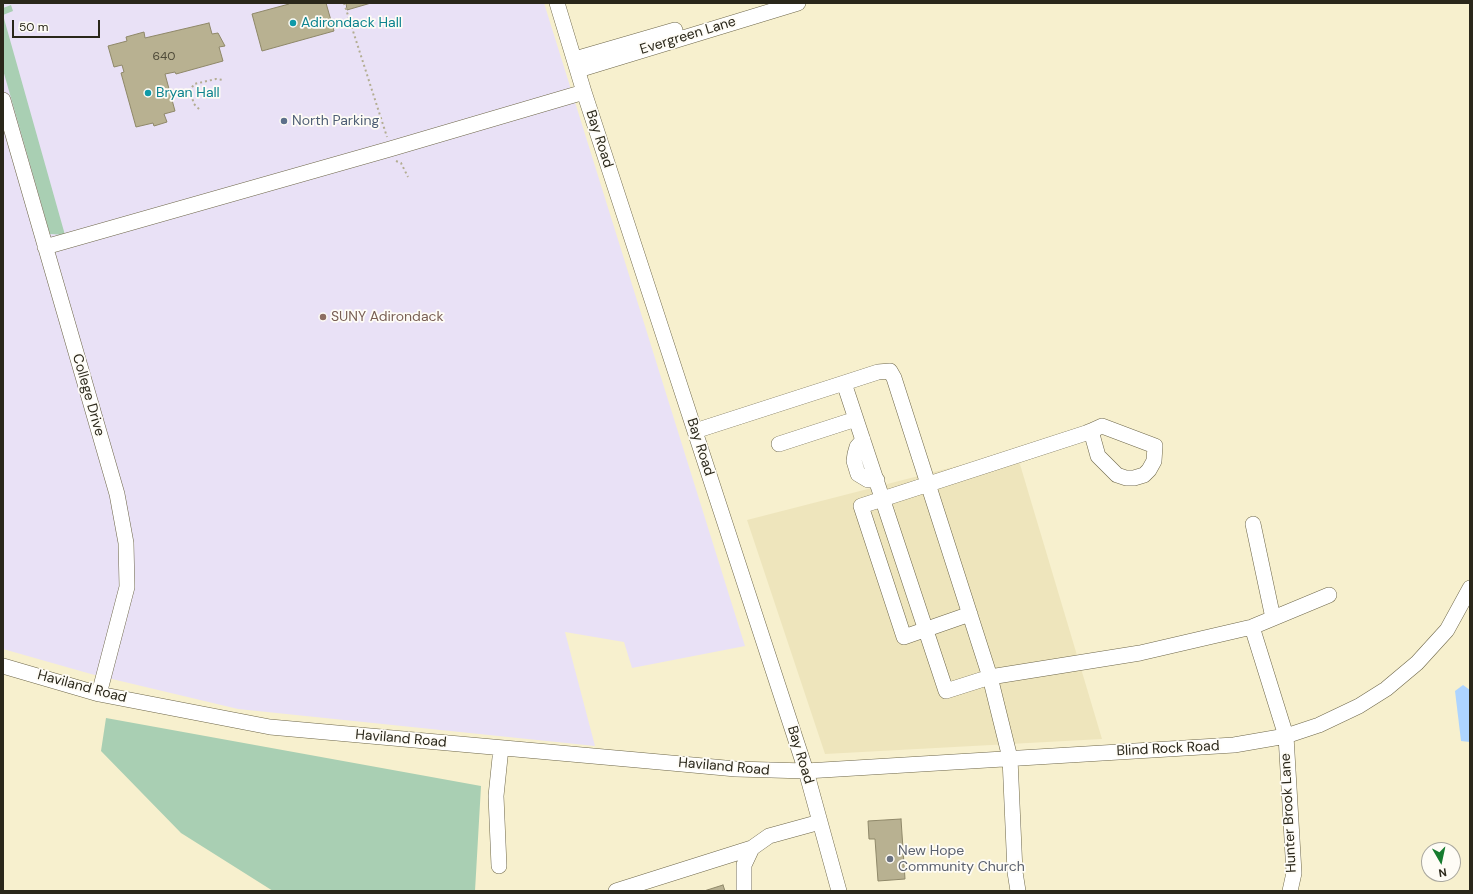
<!DOCTYPE html>
<html>
<head>
<meta charset="utf-8">
<style>
  body { margin:0 }
  #map { position:relative; width:1473px; height:894px; overflow:hidden; background:#f7f0ce; font-family:"DM Sans",sans-serif }
  canvas { display:block }
  .frame { position:absolute; inset:0; border:4px solid #2a271a; pointer-events:none }
  .north { position:absolute; left:1421px; top:842px; width:40px; height:40px; box-sizing:border-box; background:#fefcf6; border:1px solid #a9a79e; border-radius:50%; rotate:171deg; font-size:11px; font-weight:700; line-height:16px; text-align:center; color:#2a271a }
  .north::after { content:''; display:block; margin:auto; width:14px; height:18px; background:#167b2e; clip-path:polygon(50% 0,100% 100%,50% 72%,0 100%) }
  .scale { position:absolute; left:12px; top:20px; width:88px; height:18px; box-sizing:border-box; border:2px solid #2a271a; border-top:0; padding-left:5px; font-size:12px; line-height:14px; white-space:nowrap; color:#2a271a; -webkit-text-stroke:3px #fefcf6; paint-order:stroke }
</style>
</head>
<body>
<div id="map">
<canvas width="1473" height="894"></canvas>
<div class="frame"></div>
<div class="north">N</div>
<div class="scale">50 m</div>
</div>
<script>
const ctx = document.querySelector('canvas').getContext('2d');
ctx.lineJoin = 'round';
function paint(path, color) { ctx.fillStyle = color; ctx.fill(path, 'evenodd'); }
const shape = rows => new Path2D(rows.map(r => 'M' + r).join(''));
function stroke(path, color, width, dash) { ctx.strokeStyle = color; ctx.lineWidth = width; ctx.lineCap = dash ? 'butt' : 'round'; ctx.setLineDash(dash || []); ctx.stroke(path); }
function drawText(font, color, halo, rows, align = 'center') {
  ctx.font = font + ' "DM Sans",sans-serif'; ctx.lineWidth = 3.5; ctx.setLineDash([]); ctx.textBaseline = 'middle'; ctx.strokeStyle = halo; ctx.fillStyle = color; for (const [text, x, y, turn = 0] of rows) {
    ctx.save(); ctx.translate(x, y); ctx.rotate((+turn || 0) * Math.PI / 180); ctx.textAlign = isNaN(turn) ? turn : align; if (halo) ctx.strokeText(text, 0, 0); ctx.fillText(text, 0, 0); ctx.restore();
  }
}
const built = shape([
  [1016,451,1102,739,825,754,747,520]
]);
const education = shape([
  [3,3,544,3,745,646,632,668,624,642,565,632,595,746,238,709,91,674,3,649]
]);
const green = shape([
  [11,5,13,11,3,15,65,235,50,234,3,70,3,8],
  [106,718,481,786,475,891,273,891,181,833,101,751]
]);
const water = shape([
  [1463,685,1470,690,1470,742,1461,741,1455,691]
]);
const building = shape([
  [288,3,326,3,334,31,262,51,252,14,289,4,288,3],
  [346,3,371,3,347,10,346,3],
  [209,23,212,34,218,33,225,46,219,47,223,61,176,74,175,72,165,74,175,111,164,114,167,122,154,126,153,123,136,127,121,73,124,72,122,65,114,67,108,46,127,41,126,37,144,32,145,38,209,23],
  [901,819,905,879,878,881,875,839,869,839,868,821,901,819],
  [723,885,725,891,704,891,723,885]
]);
const path = shape([
  [344,3,387,137],
  [199,109,194,104,190,91,194,84,216,79,223,80],
  [396,161,401,163,408,177]
]);
const minor = shape([
  [557,3,584,92,806,771,839,891],
  [575,59,675,30],
  [578,70,798,3],
  [3,100,117,494,126,543,127,587,99,694],
  [45,247,390,149,584,92],
  [695,431,844,383,878,372,890,371,894,378,990,677,946,691,844,383],
  [863,440,857,447,855,454,854,461,858,474,868,480,877,480],
  [779,444,856,419],
  [1253,524,1273,618],
  [970,614,904,637,861,506,1086,433,1091,431,1102,426,1155,446,1154,461,1149,470,1144,475,1134,478,1126,478,1117,475,1098,456,1091,431],
  [1252,627,1286,736,1294,873,1290,891],
  [3,666,99,694,270,727,671,763,736,769,806,771,1234,745,1286,736,1319,725,1359,706,1386,689,1417,663,1447,630,1470,588],
  [499,866,496,796,501,748],
  [616,891,752,848],
  [744,891,744,865,752,848,769,836,820,822],
  [1018,891,1015,872,1010,758,990,677,1140,653,1252,627,1329,595]
]);
const markers = [
  [293,23,4,"#0f9aa8"],
  [148,93,4,"#0f9aa8"],
  [284,121,4,"#5c6f8a"],
  [323,317,4,"#8d6e63"],
  [890,859,4,"#6b7280"]
];
const numberNames = [
  ["640",164,57]
];
const cultureNames = [
  ["Adirondack Hall",301,23],
  ["Bryan Hall",156,93]
];
const streetNames = [
  ["Evergreen Lane",688,36,-17],
  ["Bay Road",599,139,72],
  ["College Drive",88,395,74],
  ["Bay Road",700,447,72],
  ["Haviland Road",82,687,15],
  ["Haviland Road",401,739,5],
  ["Blind Rock Road",1168,749,-3],
  ["Bay Road",800,755,73],
  ["Haviland Road",724,767,5],
  ["Hunter Brook Lane",1289,813,-93]
];
const serviceNames = [
  ["North Parking",292,121]
];
const educationNames = [
  ["SUNY Adirondack",331,317]
];
const worshipNames = [
  ["New Hope",898,851],
  ["Community Church",898,867]
];
paint(built, '#eee5bc');
paint(education, '#e9e1f6');
paint(green, '#a9cfb3');
paint(water, '#add4ff');
paint(building, '#b8b191');
stroke(building, '#8f8869', 1);
stroke(minor, '#6e674a', 16);
stroke(path, '#b3ad92', 2, [2, 3]);
stroke(minor, '#fff', 15);
for (const [x, y, r, color] of markers) { const dot = new Path2D(); dot.arc(x, y, r, 0, 2 * Math.PI); ctx.fillStyle = color; ctx.fill(dot); stroke(dot, '#fefcf6', 1.5); }
drawText('12px', '#4e4a38', null, numberNames);
drawText('14px', '#0d838f', '#fefcf6', cultureNames, 'left');
drawText('14px', '#2a271a', '#fefcf6', streetNames);
drawText('14px', '#4e5e75', '#fefcf6', serviceNames, 'left');
drawText('14px', '#785e54', '#fefcf6', educationNames, 'left');
drawText('14px', '#5b616d', '#fefcf6', worshipNames, 'left');
</script>
</body>
</html>
